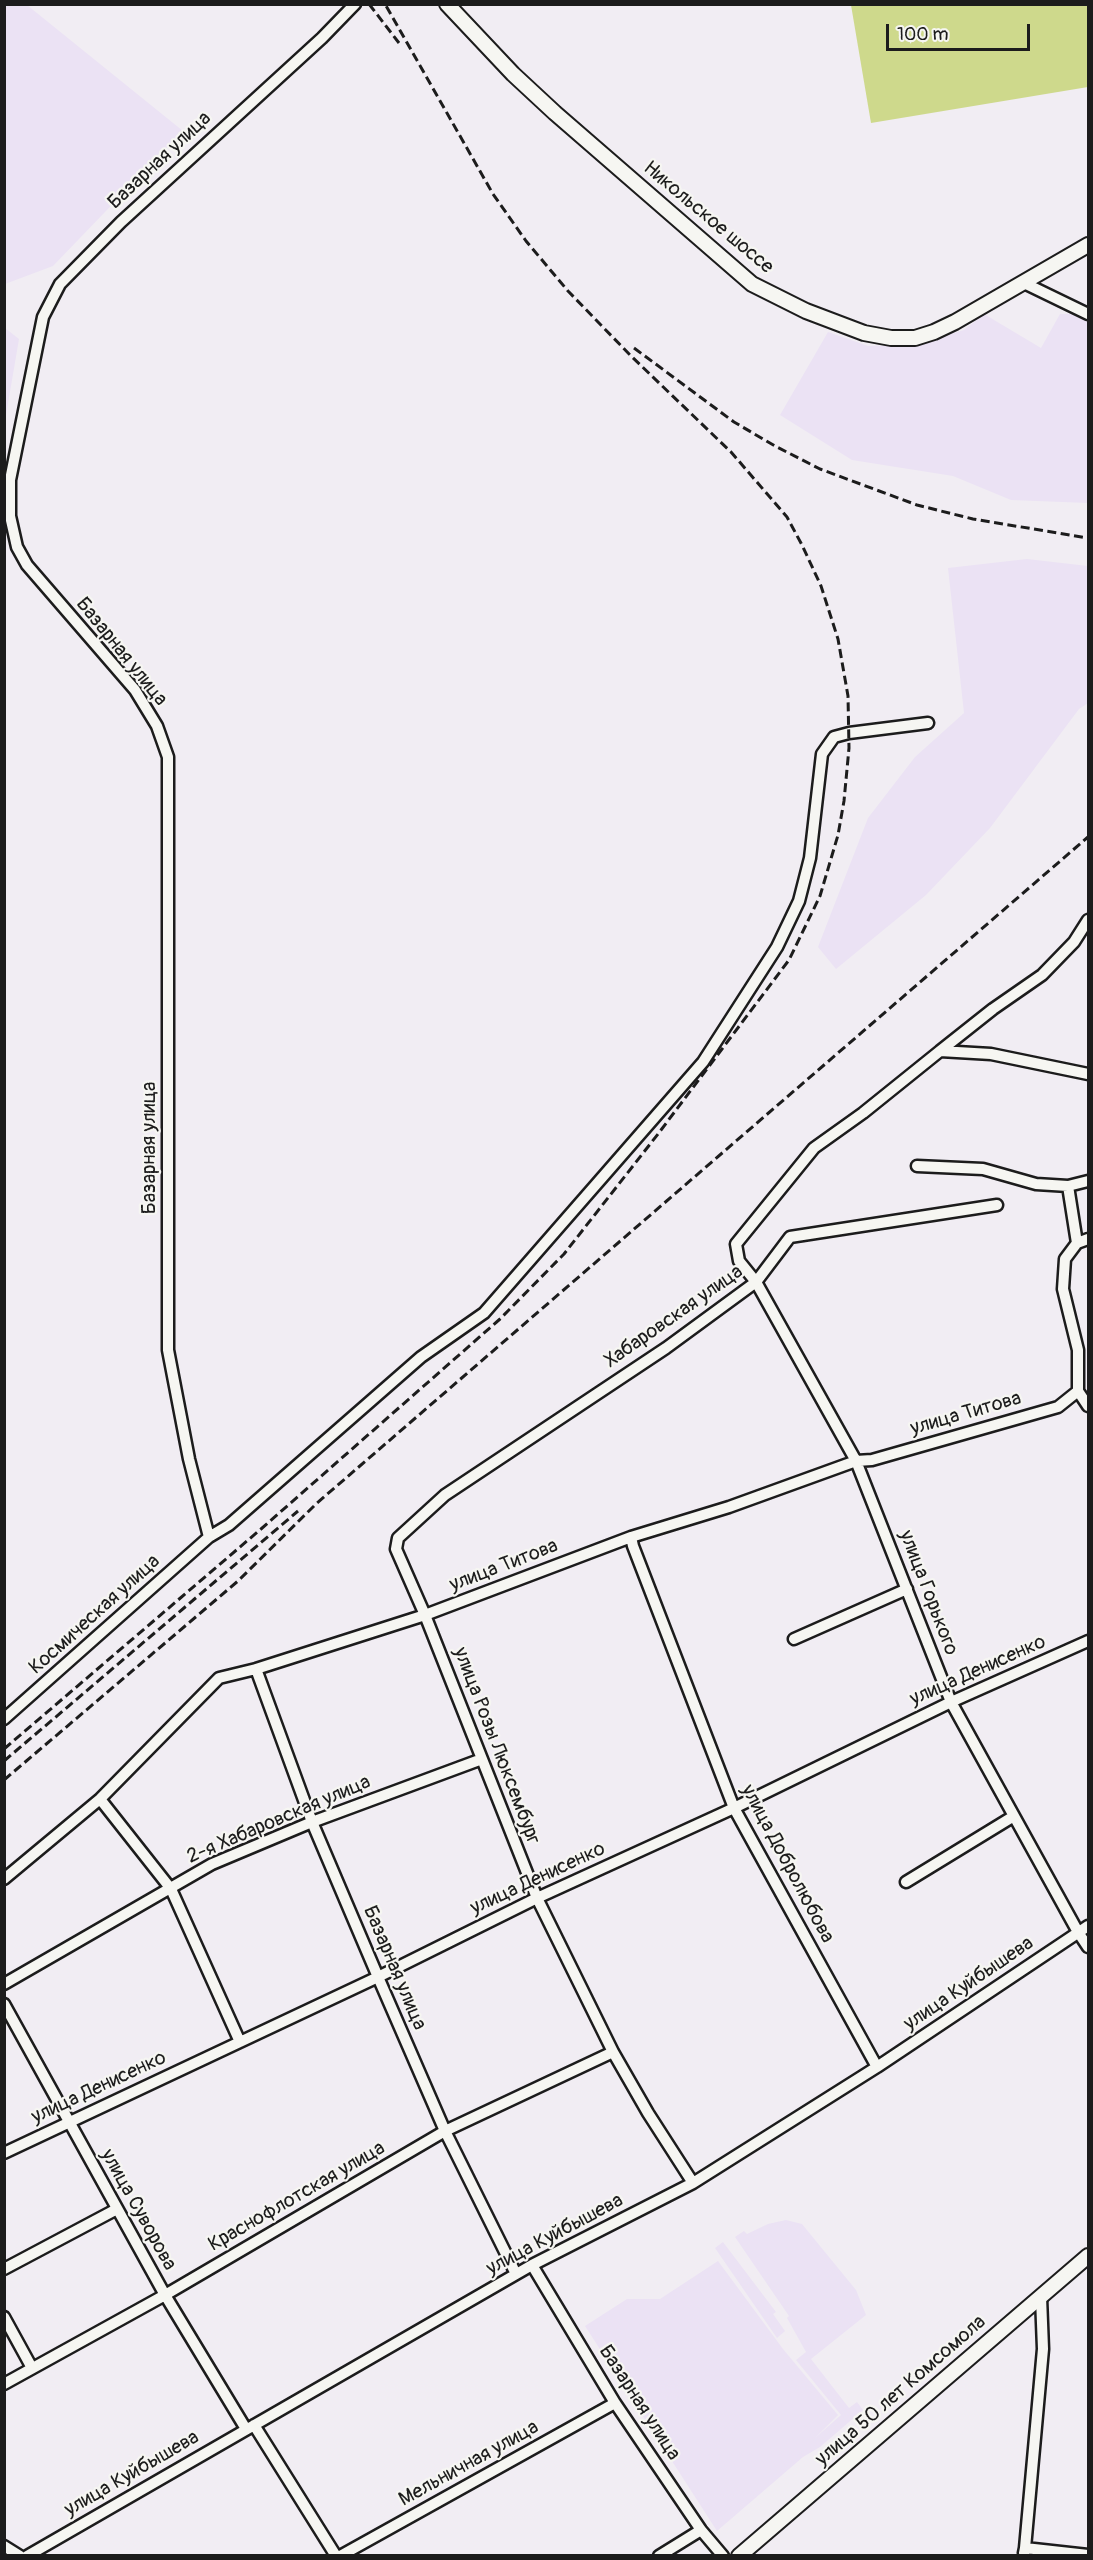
<!DOCTYPE html>
<html>
<head>
<meta charset="utf-8">
<style>
  body { margin:0 }
  #map { position:relative; width:1093px; height:2560px; overflow:hidden; background:#f1edf3; font-family:Pangolin,sans-serif }
  canvas { display:block }
  .frame { position:absolute; inset:0; border:6px solid #1c1c1c; pointer-events:none }
  .scale { position:absolute; left:886px; top:24px; width:144px; height:27px; box-sizing:border-box; border:3px solid #1c1c1c; border-top:0; padding-left:8px; font-size:18px; line-height:21px; white-space:nowrap; color:#1c1c1c; -webkit-text-stroke:4px #f6f6f2; paint-order:stroke }
</style>
</head>
<body>
<div id="map">
<canvas width="1093" height="2560"></canvas>
<div class="frame"></div>
<div class="scale">100 m</div>
</div>
<script>
const ctx = document.querySelector('canvas').getContext('2d');
ctx.lineJoin = 'round';
function paint(path, color) { ctx.fillStyle = color; ctx.fill(path, 'evenodd'); }
const shape = rows => new Path2D(rows.map(r => 'M' + r).join(''));
function stroke(path, color, width, dash) { ctx.strokeStyle = color; ctx.lineWidth = width; ctx.lineCap = dash ? 'butt' : 'round'; ctx.setLineDash(dash || []); ctx.stroke(path); }
function drawText(font, color, halo, rows, align = 'center') {
  ctx.font = font + ' Pangolin,sans-serif'; ctx.lineWidth = 4.5; ctx.setLineDash([]); ctx.textBaseline = 'middle'; ctx.strokeStyle = halo; ctx.fillStyle = color; for (const [text, x, y, turn = 0] of rows) {
    ctx.save(); ctx.translate(x, y); ctx.rotate((+turn || 0) * Math.PI / 180); ctx.textAlign = isNaN(turn) ? turn : align; if (halo) ctx.strokeText(text, 0, 0); ctx.fillText(text, 0, 0); ctx.restore();
  }
}
const built = shape([
  [5,4,27,5,183,131,53,266,5,284],
  [984,314,1041,348,1060,314,1072,314,1088,322,1088,503,1011,500,953,476,852,460,780,415,828,332,868,346,913,345,964,330],
  [5,328,19,339,5,421],
  [1027,559,1088,566,1088,703,1079,709,990,828,926,895,836,969,818,947,868,818,915,757,964,713,948,568],
  [786,2220,802,2224,856,2290,866,2315,811,2359,849,2408,857,2402,863,2410,820,2447,803,2457,717,2531,585,2326,627,2299,660,2299,718,2261,783,2349,838,2415,815,2438,841,2415,796,2360,806,2352,787,2318,789,2316,735,2237,744,2231,747,2234,768,2224],
  [723,2242,776,2312,773,2314,785,2331,777,2338,715,2248]
]);
const green = shape([
  [851,5,1088,5,1088,87,871,123]
]);
const minor = shape([
  [1024,283,1088,314],
  [940,1051,993,1009,1042,975,1074,942,1088,920],
  [1088,1074,991,1054,940,1051,863,1113,814,1148,736,1244,739,1261,756,1282,856,1461,951,1702,1078,1932,1088,1947],
  [917,1166,983,1169,1036,1184,1068,1186,1088,1181],
  [1068,1186,1077,1243],
  [1088,1239,1077,1243,1065,1259,1063,1289,1078,1350,1078,1391,1088,1406],
  [209,1537,189,1459,168,1350,168,757,157,726,135,690,27,565,17,547,10,516,10,480,43,317,60,284,121,222,322,38,355,4],
  [631,1537,633,1546,734,1808,877,2067],
  [794,1639,907,1589],
  [256,1669,312,1822,378,1977,445,2131,516,2274],
  [4,1719,209,1537,229,1525,421,1357,484,1313,703,1062,777,947,799,901,810,858,822,754,834,737,849,733,928,723],
  [100,1799,171,1889,240,2042],
  [4,1879,100,1799,219,1678,256,1669,425,1615,631,1537,729,1507,856,1461,872,1460,1058,1407,1078,1391],
  [906,1882,1014,1816],
  [4,1984,212,1864,312,1822,482,1759],
  [4,2004,165,2295,246,2429],
  [4,2153,378,1977,537,1898,734,1808,951,1702,1088,1641],
  [693,2183,648,2113,613,2052,537,1898,425,1615,396,1549,398,1538,445,1495,666,1348,756,1282,790,1237,997,1205],
  [532,2265,615,2403,701,2530,723,2556],
  [4,2269,117,2209],
  [4,2317,32,2368],
  [4,2384,165,2295,445,2131,613,2052],
  [254,2425,336,2556],
  [4,2546,20,2556],
  [1025,2548,1043,2349,1041,2297],
  [1024,2553,1025,2548,1088,2555],
  [27,2556,532,2265,693,2183,877,2067,1088,1926],
  [340,2556,615,2403],
  [659,2556,701,2530]
]);
const tertiary = shape([
  [447,4,513,74,555,113,752,284,806,311,864,333,891,338,915,338,934,332,955,322,1088,245],
  [739,2556,1088,2256]
]);
const rail = shape([
  [369,4,399,43],
  [634,348,734,422,775,446,820,469,917,505,973,519,1088,538],
  [4,1749,261,1529,500,1319,564,1254,658,1134,789,960,820,896,838,835,844,801,849,748,848,696,838,639,821,586,802,545,787,517,731,452,631,356,568,291,526,241,493,194,385,4],
  [4,1761,298,1511],
  [4,1780,238,1581,317,1503,1088,837]
]);
const streetNames = [
  ["Базарная улица",160,161,-43],
  ["Никольское шоссе",708,218,40],
  ["Базарная улица",121,652,51],
  ["Базарная улица",150,1148,-90],
  ["Хабаровская улица",674,1317,-35],
  ["улица Титова",966,1414,-16],
  ["улица Титова",504,1566,-21],
  ["улица Горького",928,1593,69],
  ["Космическая улица",95,1615,-42],
  ["улица Денисенко",978,1671,-24],
  ["улица Розы Люксембург",496,1746,69],
  ["2-я Хабаровская улица",279,1820,-23],
  ["улица Добролюбова",787,1864,62],
  ["улица Денисенко",538,1879,-25],
  ["Базарная улица",394,1968,67],
  ["улица Куйбышева",969,1984,-34],
  ["улица Денисенко",99,2088,-25],
  ["Краснофлотская улица",297,2197,-30],
  ["улица Суворова",138,2210,61],
  ["улица Куйбышева",555,2235,-28],
  ["улица 50 лет Комсомола",901,2391,-41],
  ["Базарная улица",639,2403,57],
  ["Мельничная улица",469,2464,-29],
  ["улица Куйбышева",132,2474,-30]
];
paint(built, '#ebe2f4');
paint(green, '#ced98c');
stroke(minor, '#1c1c1c', 15);
stroke(tertiary, '#1c1c1c', 18);
stroke(minor, '#f6f6f2', 10);
stroke(tertiary, '#f6f6f2', 14);
stroke(rail, '#1c1c1c', 3, [9, 4.5]);
drawText('20px', '#1c1c1c', '#f6f6f2', streetNames);
</script>
</body>
</html>
